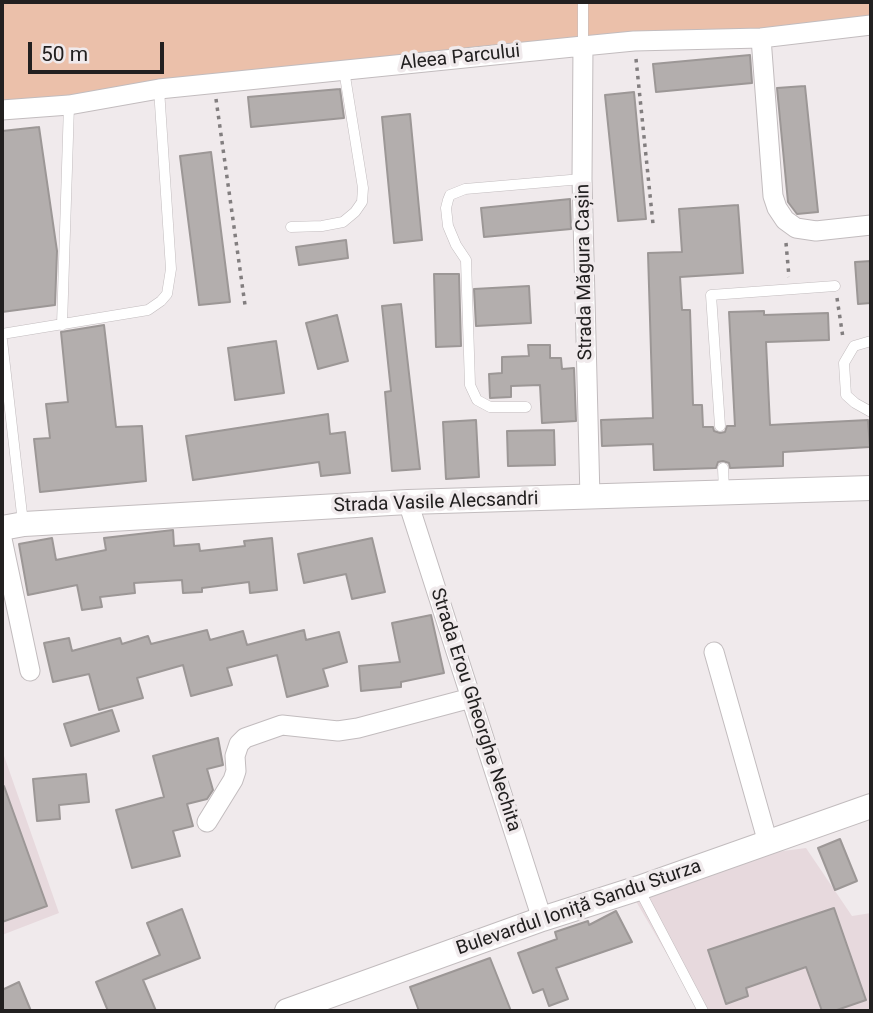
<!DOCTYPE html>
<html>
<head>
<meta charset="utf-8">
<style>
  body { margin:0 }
  #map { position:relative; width:873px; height:1013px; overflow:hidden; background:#f0eaec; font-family:Roboto,sans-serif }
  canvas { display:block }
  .frame { position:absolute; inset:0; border:4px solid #222020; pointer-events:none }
  .scale { position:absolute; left:28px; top:42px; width:136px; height:32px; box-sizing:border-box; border:4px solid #222020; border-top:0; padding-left:9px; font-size:21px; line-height:24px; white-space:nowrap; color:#222020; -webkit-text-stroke:5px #f0eaec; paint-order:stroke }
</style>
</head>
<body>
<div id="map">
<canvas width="873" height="1013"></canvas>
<div class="frame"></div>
<div class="scale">50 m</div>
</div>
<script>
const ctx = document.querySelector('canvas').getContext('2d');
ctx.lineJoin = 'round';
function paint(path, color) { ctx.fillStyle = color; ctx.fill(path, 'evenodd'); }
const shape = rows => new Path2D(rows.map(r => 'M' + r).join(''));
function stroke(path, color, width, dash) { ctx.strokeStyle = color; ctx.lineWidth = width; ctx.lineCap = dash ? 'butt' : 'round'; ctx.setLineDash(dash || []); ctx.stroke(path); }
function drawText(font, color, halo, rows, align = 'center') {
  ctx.font = font + ' Roboto,sans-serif'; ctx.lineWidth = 7; ctx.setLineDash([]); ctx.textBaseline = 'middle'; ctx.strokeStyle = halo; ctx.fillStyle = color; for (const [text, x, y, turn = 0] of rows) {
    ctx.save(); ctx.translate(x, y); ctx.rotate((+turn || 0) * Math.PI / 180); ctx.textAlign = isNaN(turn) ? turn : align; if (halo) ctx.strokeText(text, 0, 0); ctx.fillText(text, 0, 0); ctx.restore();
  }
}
const built = shape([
  [2,750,59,913,2,935],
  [806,848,852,916,871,913,871,1011,700,1011,630,891,761,854]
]);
const green = shape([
  [2,2,871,2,871,20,2,110]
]);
const building = shape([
  [750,55,752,83,656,92,653,64,750,55],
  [805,86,818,212,797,214,788,202,777,88,805,86],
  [340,89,344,118,251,127,248,97,340,89],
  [634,92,646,219,618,221,605,95,634,92],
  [410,114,422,240,394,243,382,117,410,114],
  [39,127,57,251,55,305,2,312,2,131,39,127],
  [211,152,230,302,199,305,180,156,211,152],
  [570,199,571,229,484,237,481,208,570,199],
  [738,205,743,273,680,277,682,310,690,310,693,405,702,405,703,427,713,427,714,431,720,433,725,432,727,426,735,426,729,312,764,311,764,315,828,313,829,340,766,342,770,425,868,420,870,447,783,452,783,466,730,468,729,463,723,461,718,462,716,468,654,470,653,444,602,446,601,420,653,418,648,253,682,252,679,209,738,205],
  [346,240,348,258,299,265,296,247,346,240],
  [871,261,871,303,858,304,855,262,871,261],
  [434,274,459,274,461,346,436,347,434,274],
  [529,286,531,323,476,326,474,289,529,286],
  [401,304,420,469,392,471,385,392,391,391,382,306,401,304],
  [337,315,348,361,318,369,306,323,337,315],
  [104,325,116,427,142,426,146,481,40,492,34,439,50,438,46,404,68,402,61,332,104,325],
  [276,341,284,393,235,400,228,348,276,341],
  [528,345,550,345,550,358,561,358,562,369,574,368,576,421,542,423,540,385,511,386,511,397,490,398,489,374,502,373,502,357,529,356,528,345],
  [328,414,330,434,345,432,350,473,321,476,319,462,193,480,186,436,328,414],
  [476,420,479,477,446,479,443,422,476,420],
  [554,430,555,465,508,466,507,431,554,430],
  [173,530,174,546,199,544,200,551,245,546,244,541,272,538,277,590,250,593,249,582,202,588,202,592,183,593,182,580,134,583,135,593,100,597,102,607,82,610,77,585,28,595,19,544,52,538,56,560,106,550,104,538,173,530],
  [372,538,385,592,352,599,346,574,304,583,298,554,372,538],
  [431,615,444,673,401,682,401,687,361,691,359,666,400,662,392,623,431,615],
  [207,630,210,640,243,631,247,645,304,630,306,640,339,632,347,662,323,669,328,686,287,697,277,655,227,668,232,685,191,696,183,665,137,678,143,698,99,710,89,674,53,682,44,643,69,638,72,651,120,638,122,644,148,636,151,644,207,630],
  [112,710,119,731,71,746,64,724,112,710],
  [218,738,223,765,207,769,213,790,207,799,187,804,193,826,173,831,180,856,132,868,116,810,164,797,153,756,218,738],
  [86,774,89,802,59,805,60,819,37,821,33,779,86,774],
  [2,786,4,786,47,906,2,922,2,786],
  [840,839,857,881,835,890,818,848,840,839],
  [834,908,866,1000,834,1011,822,1011,806,967,746,988,748,996,726,1004,708,950,834,908],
  [182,909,200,958,143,980,156,1011,108,1011,96,982,160,955,147,923,182,909],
  [616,911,632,942,556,968,568,999,549,1006,543,989,533,993,518,953,557,939,555,932,588,921,589,925,616,911],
  [490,958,511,1011,419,1011,410,987,490,958],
  [19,982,31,1011,2,1011,2,990,19,982]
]);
const path = shape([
  [636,59,653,224],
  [216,99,245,305],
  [786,243,789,277],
  [837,298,843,338]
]);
const service = shape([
  [583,2,583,46],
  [291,227,322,226,343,222,355,212,362,202,363,188,344,70],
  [62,325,69,105],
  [2,334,148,310,161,301,167,294,171,269,159,89],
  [2,340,23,523],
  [871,341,854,346,844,363,846,395,855,403,871,412],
  [526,407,490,407,477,400,470,385,466,260,456,245,448,226,446,208,448,200,450,195,465,189,582,179],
  [720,426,711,295,835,286],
  [723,468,724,492],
  [639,889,703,1011]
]);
const minor = shape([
  [761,38,773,196,777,208,785,220,796,228,816,231,871,225],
  [583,46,582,179,590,498],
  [2,110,69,105,159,89,583,46,634,41,761,38,871,25],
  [408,502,542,919],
  [2,539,30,671],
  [714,652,768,843],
  [207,822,233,780,236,771,235,756,239,744,245,738,282,725,338,731,358,728,471,698]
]);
const tertiary = shape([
  [2,528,24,524,408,502,871,488],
  [287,1011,542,919,639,888,871,806]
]);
const streetNames = [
  ["Aleea Parcului",460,58,-6],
  ["Strada Măgura Cașin",585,272,-91],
  ["Strada Vasile Alecsandri",436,503,-2],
  ["Strada Erou Gheorghe Nechita",475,710,72],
  ["Bulevardul Ioniță Sandu Sturza",579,908,-19]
];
paint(built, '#e7d9dd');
paint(green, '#ebc0aa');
paint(building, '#b3aead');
stroke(building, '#9c9796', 2);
stroke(service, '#c2bcbe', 11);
stroke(minor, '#c2bcbe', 21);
stroke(tertiary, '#c2bcbe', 26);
stroke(path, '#827e7f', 3.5, [3.5, 5]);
stroke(service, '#fff', 10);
stroke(minor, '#fff', 19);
stroke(tertiary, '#fff', 24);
drawText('19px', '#222020', '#f0eaec', streetNames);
</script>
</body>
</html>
